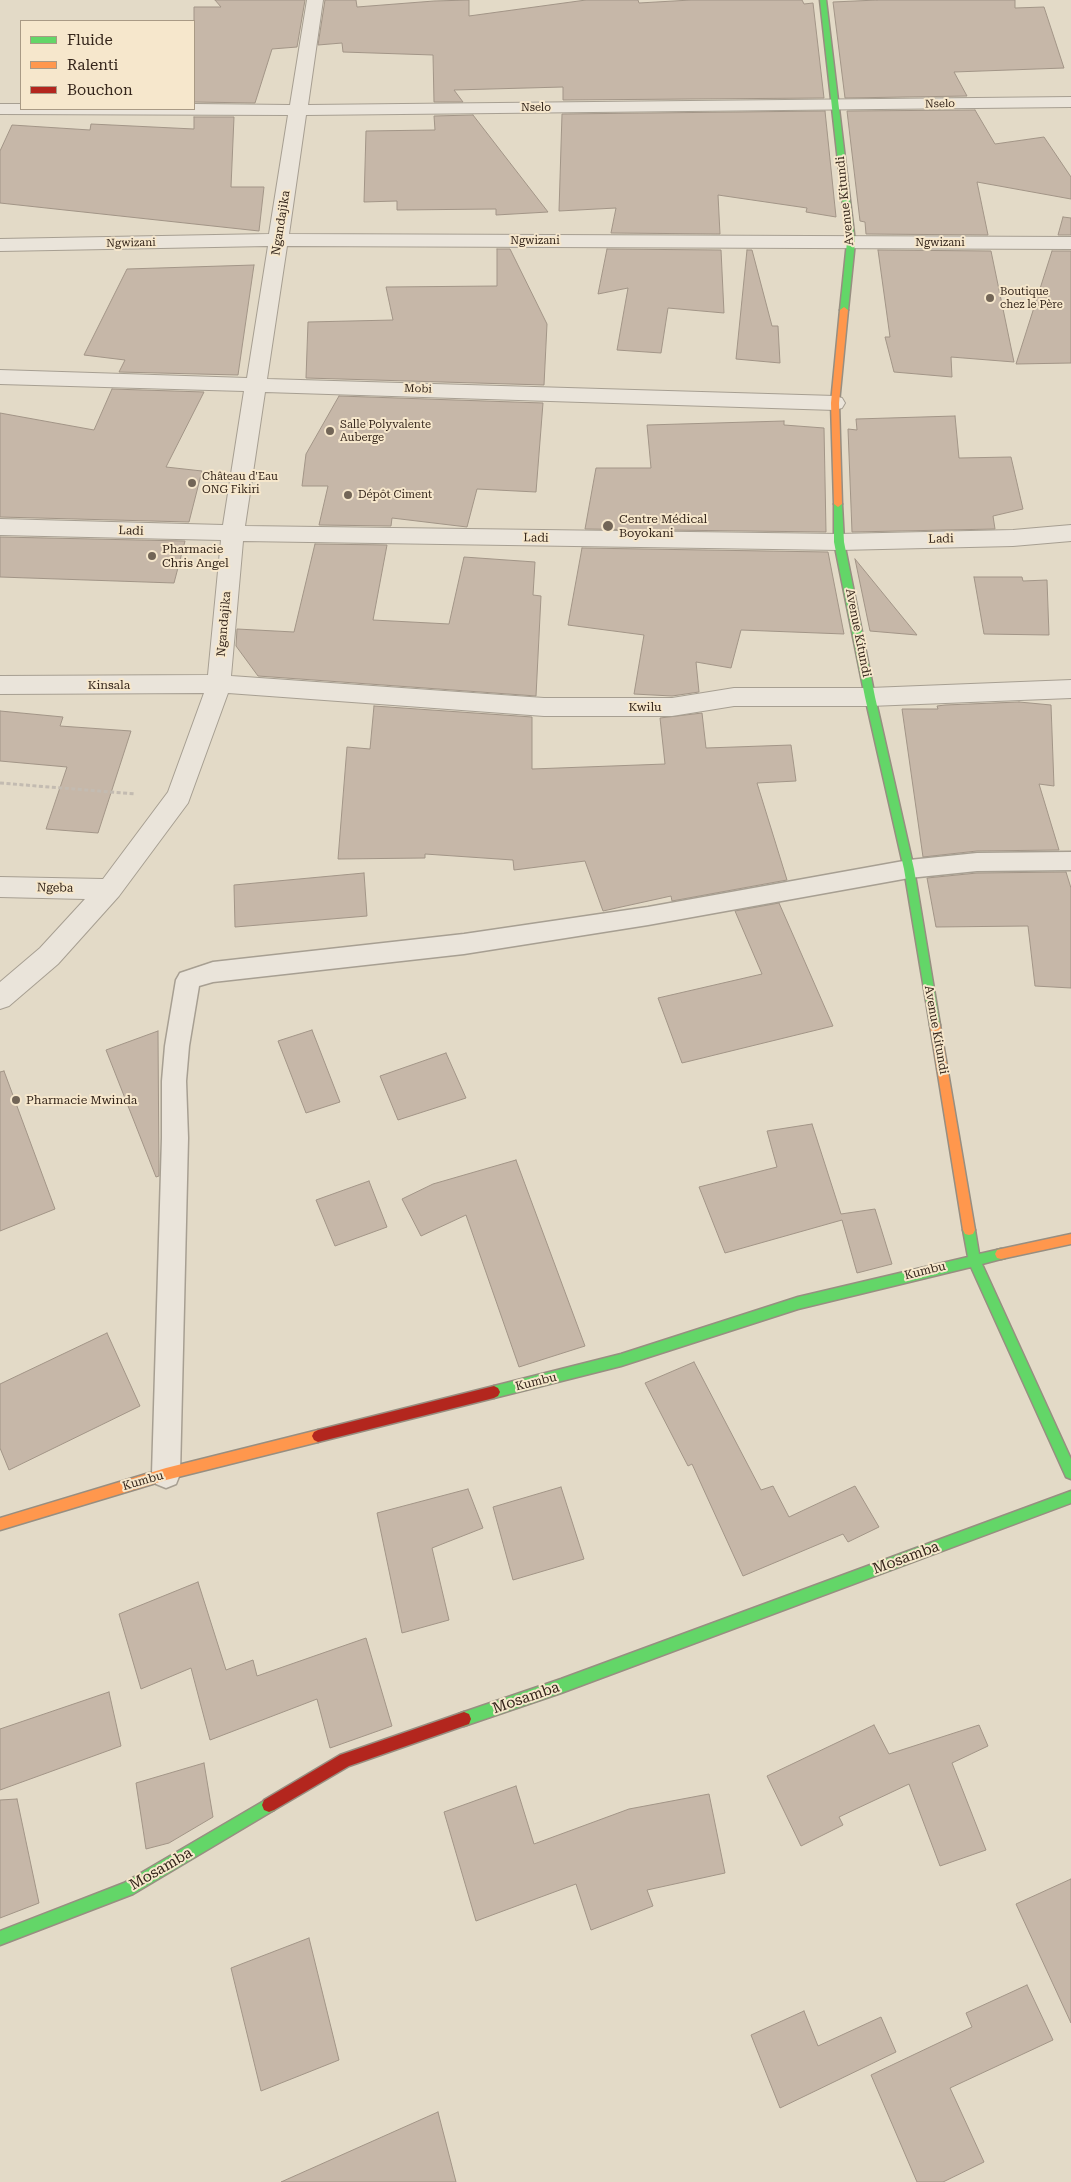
<!DOCTYPE html>
<html>
<head>
<meta charset="utf-8">
<style>
  body { margin:0 }
  #map { position:relative; width:1071px; height:2182px; overflow:hidden; background:#e3dac7; font-family:"Roboto Serif",serif }
  canvas { display:block }
  .legend { position:absolute; left:20px; top:20px; width:175px; height:90px; box-sizing:border-box; background:#f6e7cc; border:1px solid #a99a85; margin:0; padding:6px 9px; list-style:none; font-size:15px; color:#35261b }
  .legend li { display:flex; align-items:center; gap:10px; height:25px }
  .legend b { width:25px; border:1px solid #a99a85 }
</style>
</head>
<body>
<div id="map">
<canvas width="1071" height="2182"></canvas>
<ul class="legend">
<li><b style="height:6px;background:#63d668"></b>Fluide</li>
<li><b style="height:6px;background:#ff974d"></b>Ralenti</li>
<li><b style="height:6px;background:#b3261e"></b>Bouchon</li>
</ul>
</div>
<script>
const ctx = document.querySelector('canvas').getContext('2d');
ctx.lineJoin = 'round';
function paint(path, color) { ctx.fillStyle = color; ctx.fill(path, 'evenodd'); }
const shape = rows => new Path2D(rows.map(r => 'M' + r).join(''));
function stroke(path, color, width, dash) { ctx.strokeStyle = color; ctx.lineWidth = width; ctx.lineCap = dash ? 'butt' : 'round'; ctx.setLineDash(dash || []); ctx.stroke(path); }
function drawText(font, color, halo, rows, align = 'center') {
  ctx.font = font + ' "Roboto Serif",serif'; ctx.lineWidth = 4; ctx.setLineDash([]); ctx.textBaseline = 'middle'; ctx.strokeStyle = halo; ctx.fillStyle = color; for (const [text, x, y, turn = 0] of rows) {
    ctx.save(); ctx.translate(x, y); ctx.rotate((+turn || 0) * Math.PI / 180); ctx.textAlign = isNaN(turn) ? turn : align; if (halo) ctx.strokeText(text, 0, 0); ctx.fillText(text, 0, 0); ctx.restore();
  }
}
const building = shape([
  [215,0,305,0,297,47,272,49,255,103,194,102,194,7,221,7,215,0],
  [325,0,356,0,357,7,434,1,469,0,469,16,586,0,638,0,639,3,691,0,802,0,804,4,813,3,824,98,563,100,563,87,454,90,463,102,434,102,433,55,343,52,342,43,318,45,325,0],
  [877,0,1015,0,1015,8,1044,7,1064,68,954,72,967,96,845,98,833,2,877,0],
  [975,110,995,144,1044,137,1071,177,1071,199,977,182,988,235,866,234,865,222,860,221,847,111,975,110],
  [825,111,836,217,806,212,807,208,718,195,720,234,611,233,616,208,559,211,562,114,825,111],
  [473,115,548,212,496,215,496,209,397,210,397,201,364,202,366,131,435,130,434,116,473,115],
  [194,117,234,117,231,187,264,187,259,231,0,203,0,151,12,125,90,130,91,124,194,129,194,117],
  [1063,217,1071,218,1071,235,1058,235,1063,217],
  [497,249,510,249,547,324,544,385,306,378,308,322,393,320,386,287,497,286,497,249],
  [607,249,721,250,724,313,668,308,661,353,617,350,628,288,598,294,607,249],
  [747,250,752,250,772,326,778,326,780,363,736,359,747,250],
  [878,250,991,251,1014,362,951,357,952,377,894,372,885,337,890,337,878,250],
  [1052,251,1071,251,1071,363,1016,364,1052,251],
  [254,265,238,375,119,372,125,360,84,355,127,269,254,265],
  [112,389,204,392,166,467,202,471,189,522,0,517,0,413,94,430,112,389],
  [339,396,543,403,536,492,477,489,467,527,392,518,391,526,319,525,328,486,302,486,306,454,339,396],
  [955,416,959,458,1011,457,1023,509,993,516,995,529,852,532,848,429,857,430,856,419,955,416],
  [784,421,784,425,824,428,826,532,585,529,596,468,651,468,647,425,784,421],
  [0,537,185,541,174,583,0,577,0,537],
  [315,544,387,545,373,620,449,624,464,557,535,562,533,595,541,596,536,696,258,676,236,646,237,629,294,632,315,544],
  [582,548,828,552,844,634,741,630,731,668,696,662,699,692,672,696,634,694,644,635,568,625,582,548],
  [855,559,917,635,870,631,855,559],
  [974,577,1022,577,1023,581,1047,580,1049,635,984,634,974,577],
  [1019,702,1051,705,1054,786,1039,784,1059,850,977,851,923,857,902,709,938,709,937,706,945,705,1019,702],
  [374,706,532,717,532,769,665,764,660,718,702,713,706,748,791,745,796,781,757,783,787,880,672,901,671,896,603,911,585,861,514,870,513,860,425,854,425,858,338,859,347,747,370,749,374,706],
  [0,711,63,717,60,726,131,731,98,833,46,829,67,767,0,761,0,711],
  [1066,872,1071,888,1071,988,1035,986,1028,926,936,927,927,878,977,873,1066,872],
  [364,873,367,916,235,927,234,885,364,873],
  [779,903,833,1026,682,1063,658,998,762,974,735,911,779,903],
  [312,1030,340,1102,306,1113,278,1041,312,1030],
  [158,1031,159,1176,156,1177,106,1050,158,1031],
  [446,1053,466,1098,398,1120,380,1076,446,1053],
  [4,1071,55,1209,0,1231,0,1072,4,1071],
  [812,1124,841,1214,875,1209,892,1264,857,1273,842,1220,725,1253,699,1187,777,1167,767,1131,812,1124],
  [516,1160,585,1346,519,1367,466,1215,421,1236,402,1199,433,1184,516,1160],
  [369,1181,387,1227,335,1246,316,1200,369,1181],
  [107,1333,140,1406,9,1470,0,1448,0,1384,107,1333],
  [694,1362,761,1490,773,1486,789,1517,855,1486,879,1527,848,1542,843,1534,743,1576,692,1464,688,1466,645,1383,694,1362],
  [561,1487,584,1559,513,1580,493,1507,561,1487],
  [468,1489,483,1528,432,1548,449,1620,402,1633,377,1513,468,1489],
  [198,1582,226,1670,253,1660,257,1676,366,1638,392,1726,330,1748,317,1699,210,1740,191,1668,141,1689,119,1614,198,1582],
  [109,1692,121,1746,0,1790,0,1729,109,1692],
  [874,1725,889,1754,979,1725,988,1746,952,1763,986,1850,940,1866,909,1784,839,1817,843,1825,801,1846,767,1776,874,1725],
  [204,1763,213,1817,169,1843,146,1849,136,1783,204,1763],
  [516,1786,534,1844,629,1809,709,1794,725,1873,647,1890,653,1906,591,1930,576,1884,476,1921,444,1812,516,1786],
  [17,1799,39,1903,0,1918,0,1800,17,1799],
  [1071,1879,1071,2023,1016,1904,1071,1879],
  [309,1938,339,2060,261,2091,231,1968,309,1938],
  [1027,1985,1053,2040,950,2088,984,2162,943,2182,917,2182,871,2075,972,2027,966,2013,1027,1985],
  [804,2011,818,2046,881,2017,896,2052,780,2108,751,2035,804,2011],
  [438,2112,456,2182,281,2182,438,2112]
]);
const path = shape([
  [0,783,136,794]
]);
const lane = shape([
  [1071,852,1071,870,977,871,909,878,648,925,464,954,213,982,199,986,189,1046,186,1081,188,1138,180,1474,176,1484,166,1488,156,1484,152,1474,162,1138,162,1081,165,1046,176,980,180,973,213,962,464,934,648,907,909,860,977,853,1071,852]
]);
const street = shape([
  [307,0,323,0,308,105,1071,97,1071,107,306,115,289,234,1071,237,1071,249,287,246,267,379,835,396,842,398,845,403,842,408,835,410,265,392,245,526,839,534,1013,530,1071,525,1071,541,1013,546,839,550,243,541,231,676,544,698,672,698,734,688,870,688,1071,680,1071,698,870,706,734,706,672,716,544,716,228,693,188,803,119,896,58,964,9,1006,0,1009,0,982,40,948,85,899,0,897,0,877,103,879,168,792,204,693,0,694,0,676,208,675,221,540,0,535,0,519,223,525,244,391,0,384,0,370,247,378,268,246,0,251,0,239,269,234,288,115,0,114,0,104,21,104,21,109,194,109,194,104,290,105,307,0]
]);
const fast = shape([
  [820,0,826,0,855,242,848,310,844,313,840,310,847,242,820,0],
  [838,501,842,504,844,542,875,697,914,869,940,1025,939,1028,935,1030,931,1028,930,1025,904,869,865,697,834,542,834,504,838,501],
  [969,1225,973,1226,975,1230,979,1254,1001,1249,1005,1250,1007,1254,1005,1258,982,1264,1071,1459,1071,1479,1066,1477,971,1267,798,1309,621,1366,494,1398,490,1396,488,1392,490,1388,494,1386,621,1354,798,1297,968,1257,963,1230,965,1226,969,1225],
  [1071,1491,1071,1503,561,1693,464,1726,459,1724,457,1719,459,1714,464,1712,561,1679,1071,1491],
  [269,1798,274,1800,276,1805,274,1810,133,1894,0,1945,0,1931,124,1883,269,1798]
]);
const slow = shape([
  [844,307,848,310,839,403,842,504,838,507,834,504,831,403,840,310,844,307],
  [935,1020,939,1022,940,1025,975,1230,973,1234,969,1235,965,1234,963,1230,930,1025,931,1022,935,1020],
  [1071,1234,1071,1244,1001,1259,997,1258,995,1254,997,1250,1001,1249,1071,1234],
  [318,1430,322,1432,324,1436,322,1440,318,1442,166,1480,0,1530,0,1518,166,1468,318,1430]
]);
const jam = shape([
  [494,1386,498,1388,500,1392,498,1396,494,1398,318,1442,314,1440,312,1436,314,1432,318,1430,494,1386],
  [464,1712,469,1714,471,1719,469,1724,349,1766,274,1810,269,1812,264,1810,262,1805,264,1800,340,1755,464,1712]
]);
const markers = [
  [990,298,5,"#726557"],
  [330,431,5,"#726557"],
  [192,483,5,"#726557"],
  [348,495,5,"#726557"],
  [608,526,6,"#726557"],
  [152,556,5,"#726557"],
  [16,1100,5,"#726557"]
];
const farStreetnames = [
  ["Nselo",940,104,-1],
  ["Nselo",536,108],
  ["Ngwizani",535,241],
  ["Ngwizani",131,243,-1],
  ["Ngwizani",940,243],
  ["Mobi",418,389,2]
];
const farPoinames = [
  ["Boutique",1000,292],
  ["chez le Père",1000,305],
  ["Salle Polyvalente",340,425],
  ["Auberge",340,438],
  ["Château d'Eau",202,477],
  ["ONG Fikiri",202,490],
  ["Dépôt Ciment",358,495]
];
const streetNames = [
  ["Avenue Kitundi",845,201,-96],
  ["Ngandajika",281,223,-81],
  ["Ladi",131,531,2],
  ["Ladi",536,538,1],
  ["Ladi",941,539,-1],
  ["Ngandajika",224,624,-85],
  ["Avenue Kitundi",858,633,79],
  ["Kinsala",109,685],
  ["Kwilu",645,707],
  ["Ngeba",55,888,1],
  ["Avenue Kitundi",936,1030,80],
  ["Kumbu",925,1271,-14],
  ["Kumbu",536,1382,-14],
  ["Kumbu",143,1481,-16]
];
const poiNames = [
  ["Centre Médical",619,519],
  ["Boyokani",619,533],
  ["Pharmacie",162,549],
  ["Chris Angel",162,563],
  ["Pharmacie Mwinda",26,1100]
];
const nearStreetnames = [
  ["Mosamba",906,1558,-20],
  ["Mosamba",526,1698,-19],
  ["Mosamba",161,1869,-30]
];
paint(building, '#c6b7a8');
stroke(building, '#a29587', 1);
stroke(lane, '#a79f92', 3);
stroke(street, '#a79f92', 2);
stroke(fast, '#978e81', 3);
stroke(slow, '#978e81', 3);
stroke(jam, '#978e81', 3);
stroke(path, '#c3bbb1', 3, [4, 2.5]);
paint(lane, '#eae4da');
paint(street, '#eae4da');
paint(fast, '#63d668');
paint(slow, '#ff974d');
paint(jam, '#b3261e');
for (const [x, y, r, color] of markers) { const dot = new Path2D(); dot.arc(x, y, r, 0, 2 * Math.PI); ctx.fillStyle = color; ctx.fill(dot); stroke(dot, '#f6e7cc', 2); }
drawText('11px', '#35261b', '#f6e7cc', farStreetnames);
drawText('11px', '#35261b', '#f6e7cc', farPoinames, 'left');
drawText('12px', '#35261b', '#f6e7cc', streetNames);
drawText('12px', '#35261b', '#f6e7cc', poiNames, 'left');
drawText('15px', '#35261b', '#f6e7cc', nearStreetnames);
</script>
</body>
</html>
